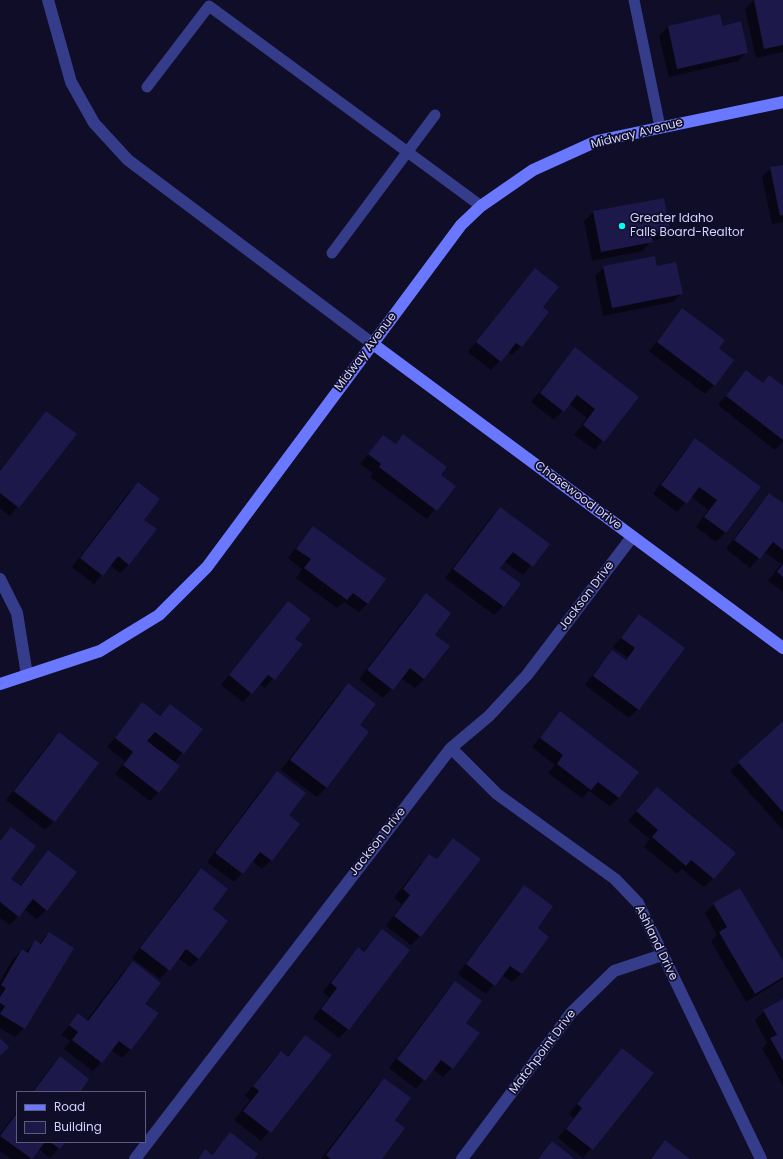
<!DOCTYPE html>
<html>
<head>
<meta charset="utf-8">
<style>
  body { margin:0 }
  #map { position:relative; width:783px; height:1159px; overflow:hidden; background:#0f0d27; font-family:Poppins,sans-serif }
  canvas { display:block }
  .legend { position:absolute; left:16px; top:1091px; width:130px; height:52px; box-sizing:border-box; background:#0f0d27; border:1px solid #5d5c7d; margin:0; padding:5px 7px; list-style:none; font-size:12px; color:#d3d3ff }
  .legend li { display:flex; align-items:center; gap:8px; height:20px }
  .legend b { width:20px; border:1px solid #5d5c7d }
</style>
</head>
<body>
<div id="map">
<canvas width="783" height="1159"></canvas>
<ul class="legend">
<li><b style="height:5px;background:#6a78ff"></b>Road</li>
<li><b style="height:11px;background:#1c1849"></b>Building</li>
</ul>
</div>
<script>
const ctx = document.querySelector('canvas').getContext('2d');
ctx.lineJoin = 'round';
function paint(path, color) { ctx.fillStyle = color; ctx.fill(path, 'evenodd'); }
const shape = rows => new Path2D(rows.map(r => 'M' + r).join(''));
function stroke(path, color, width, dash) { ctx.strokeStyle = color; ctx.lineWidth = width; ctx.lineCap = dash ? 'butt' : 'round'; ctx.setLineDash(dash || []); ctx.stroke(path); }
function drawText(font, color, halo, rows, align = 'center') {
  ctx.font = font + ' Poppins,sans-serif'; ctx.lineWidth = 3.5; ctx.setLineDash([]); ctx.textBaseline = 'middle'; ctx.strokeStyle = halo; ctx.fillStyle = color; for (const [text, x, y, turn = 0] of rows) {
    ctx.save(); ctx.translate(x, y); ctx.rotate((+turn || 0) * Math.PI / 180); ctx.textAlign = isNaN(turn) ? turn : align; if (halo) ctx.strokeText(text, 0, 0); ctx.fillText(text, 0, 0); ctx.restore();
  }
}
const shadow = shape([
  [754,0,783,0,783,52,756,58,745,9],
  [668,27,722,27,747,52,738,61,669,77,659,36],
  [783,166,783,222,772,224,762,177,771,168],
  [593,212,669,230,660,239,651,240,643,251,592,261,584,221],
  [604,267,656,267,682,293,673,302,603,316,595,276],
  [535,269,542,307,548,313,521,346,512,355,508,352,491,370,468,352],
  [682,309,717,348,714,385,705,394,649,351],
  [575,349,638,397,595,450,574,435,587,418,569,404,554,420,531,402],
  [747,371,762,383,769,376,783,387,783,441,775,450,718,405],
  [46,412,75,434,10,516,0,509,0,470],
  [383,436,394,445,403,436,439,475,454,486,427,519,370,477,373,473,360,464],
  [695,440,759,487,725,533,716,542,696,527,708,510,691,496,677,512,653,494,687,448],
  [138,483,143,520,129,564,120,573,110,565,94,584,72,567,129,492],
  [770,494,783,504,783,592,768,581,781,564,764,552,750,568,726,549,761,503],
  [500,508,549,544,523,575,504,561,499,568,503,606,494,615,445,578,491,517],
  [313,527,368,603,359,612,344,602,337,608,296,578,302,569,288,558],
  [426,594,433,635,424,679,415,688,401,678,383,698,359,679,417,603],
  [288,602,294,639,301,645,265,688,259,684,243,702,221,685],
  [639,616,638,709,629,718,585,685,612,651,624,660,627,657,613,647],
  [348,684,359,726,368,733,326,788,317,797,281,770,339,693],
  [142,704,159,716,170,705,201,729,174,763,159,792,150,801,115,774,125,761,107,747],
  [560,713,619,798,610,806,589,791,582,798,548,773,555,765,532,747],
  [783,724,783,830,730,771],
  [59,733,54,820,14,790,50,742],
  [277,772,287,816,271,860,262,869,252,861,234,882,207,862,268,781],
  [657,788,713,878,704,887,682,869,677,874,644,847,650,839,628,821],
  [13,791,53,822,45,830,6,800],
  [11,828,10,879,19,887,48,851,46,910,37,919,24,909,10,925,0,918,0,840],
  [454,839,479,859,420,936,411,945,386,926,402,904,394,898,421,864,430,855,436,860],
  [201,869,199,958,190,967,178,958,160,979,132,958,192,878],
  [525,886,536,928,548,937,521,974,512,982,502,975,486,994,458,974,516,895],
  [740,889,783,963,783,979,746,1002,711,941,717,935,705,913,714,904],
  [382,930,408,951,348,1029,339,1038,313,1018,329,997,323,992,349,958,358,949,363,952],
  [49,933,24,1028,15,1037,0,1028,0,981,13,959,22,950,25,952,35,942,39,944],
  [133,962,144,1004,131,1049,122,1058,111,1050,93,1071,64,1049,70,1041,61,1035,78,1015,86,1021,124,971],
  [455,982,465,1023,452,1068,443,1077,433,1069,416,1089,389,1068,447,991],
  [783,1000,783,1086,762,1048,767,1043,755,1020,764,1011],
  [305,1036,330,1055,261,1141,234,1120,250,1100,245,1096,272,1061,281,1052,287,1057],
  [622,1049,653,1073,583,1158,558,1138,574,1118,569,1114],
  [60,1058,78,1092,32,1092,51,1067],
  [384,1079,393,1120,381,1159,321,1159,375,1088],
  [17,1111,17,1142,64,1142,50,1158,38,1148,30,1159,11,1159,0,1151,0,1134],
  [230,1133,252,1159,197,1159,205,1150,211,1155],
  [552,1142,574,1159,537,1159],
  [665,1142,688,1159,650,1159]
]);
const building = shape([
  [754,0,783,0,783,45,764,49],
  [720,14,723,26,741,21,748,53,677,69,668,26],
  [783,165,783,215,780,216,770,167],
  [664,198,670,230,651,234,653,242,601,252,593,211],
  [655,256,657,266,676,262,683,294,612,308,603,266],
  [535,268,559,287,543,307,549,312,522,347,516,343,501,362,476,342],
  [682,308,725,340,719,348,734,360,715,386,657,342],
  [575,347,639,397,604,442,583,425,595,409,577,395,564,412,540,393],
  [746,370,763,383,769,375,783,386,783,440,726,396],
  [46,411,77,434,19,508,0,493,0,471],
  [403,434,447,467,441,475,456,486,437,511,379,467,381,464,368,454,383,435,396,444],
  [695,438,761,487,726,533,704,517,717,500,699,487,687,504,661,485],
  [138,482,160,499,144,520,157,529,129,565,118,556,103,576,80,558],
  [769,493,783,503,783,550,773,542,760,559,734,540],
  [500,507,550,544,533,567,513,552,500,568,521,584,504,607,453,569],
  [313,526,386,579,368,604,353,593,347,600,304,568,311,559,296,549],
  [783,564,783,577,777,572],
  [426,593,451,613,435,635,450,646,424,679,410,668,393,690,367,670],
  [288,601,311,619,295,639,303,644,275,680,268,675,252,694,229,675],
  [639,614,685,648,639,710,593,676,612,650,626,660,635,648,621,638],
  [348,683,376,704,360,725,369,732,327,788,290,760],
  [142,702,160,716,170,704,203,729,184,754,155,732,147,741,180,766,159,793,123,765,133,752,115,738],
  [560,711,639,772,619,798,598,782,591,790,557,764,563,755,540,738],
  [782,722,783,723,783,812,738,762],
  [59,732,99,763,55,822,14,791],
  [277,771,306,793,289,815,300,824,272,861,260,852,243,874,215,853],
  [657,787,736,853,714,879,691,860,686,866,652,837,658,830,636,811],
  [11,827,36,846,11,879,21,886,48,850,77,872,47,911,33,899,19,917,0,902,0,841],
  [453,838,481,859,421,937,394,916,410,895,403,889,429,854,437,859],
  [201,868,228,889,213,909,228,921,199,959,186,949,170,971,140,948],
  [524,885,553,906,538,928,549,937,522,974,510,966,495,986,466,964],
  [740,888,783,961,783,977,755,994,719,932,727,927,713,903],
  [382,929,410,950,349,1030,321,1009,337,988,331,983,358,947,364,952],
  [49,932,74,948,25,1029,0,1014,5,1006,0,1003,0,997,6,988,1,985,22,949,28,953,35,940,41,944],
  [133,961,161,983,145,1004,159,1013,131,1050,119,1041,102,1063,72,1040,78,1032,69,1025,78,1013,88,1021],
  [455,981,482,1001,466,1023,480,1033,453,1069,441,1060,425,1081,397,1059],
  [783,999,783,1061,770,1038,777,1035,763,1010],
  [305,1035,332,1055,271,1133,243,1111,259,1091,253,1086,281,1051,288,1057],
  [0,1038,9,1047,0,1056],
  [622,1048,654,1073,593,1150,566,1129,582,1108,577,1104],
  [60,1056,89,1079,80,1092,33,1092],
  [384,1078,411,1098,395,1120,405,1128,382,1159,331,1159,326,1155],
  [17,1113,17,1142,45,1142,32,1159,0,1136],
  [230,1132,258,1154,254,1159,198,1159,205,1149,212,1155],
  [665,1140,690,1159,651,1159],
  [552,1141,575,1159,538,1159],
  [50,1142,66,1142,60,1149]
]);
const lane = shape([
  [634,0,660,127],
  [147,87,209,6,481,206],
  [332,253,435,115]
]);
const street = shape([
  [48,0,71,82,94,123,128,160,373,344],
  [0,579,17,613,27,675],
  [451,748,497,794,615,879,638,903,761,1159],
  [135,1159,451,748,489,716,527,675,632,537],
  [462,1159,571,1013,614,971,662,955]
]);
const secondary = shape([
  [373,344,783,648],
  [0,684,100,651,159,615,207,567,461,225,481,206,533,170,597,141,783,102]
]);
const markers = [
  [622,226,4,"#00fef8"]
];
const streetNames = [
  ["Midway Avenue",637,134,-14],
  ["Midway Avenue",366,352,-53],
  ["Chasewood Drive",578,496,37],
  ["Jackson Drive",587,596,-53],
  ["Jackson Drive",378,842,-52],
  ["Ashland Drive",656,943,64],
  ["Matchpoint Drive",543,1052,-53]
];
const poiNames = [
  ["Greater Idaho",630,219],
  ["Falls Board-Realtor",630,233]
];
paint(shadow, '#0007');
paint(building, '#1c1849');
stroke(lane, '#353c89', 11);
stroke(street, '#353c89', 12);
stroke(secondary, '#6a78ff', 12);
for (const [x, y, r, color] of markers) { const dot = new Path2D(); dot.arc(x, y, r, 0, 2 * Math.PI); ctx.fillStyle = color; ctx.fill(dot); stroke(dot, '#0f0d27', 1.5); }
drawText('12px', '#d3d3ff', '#0f0d27', streetNames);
drawText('12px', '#d3d3ff', '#0f0d27', poiNames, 'left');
</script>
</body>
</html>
